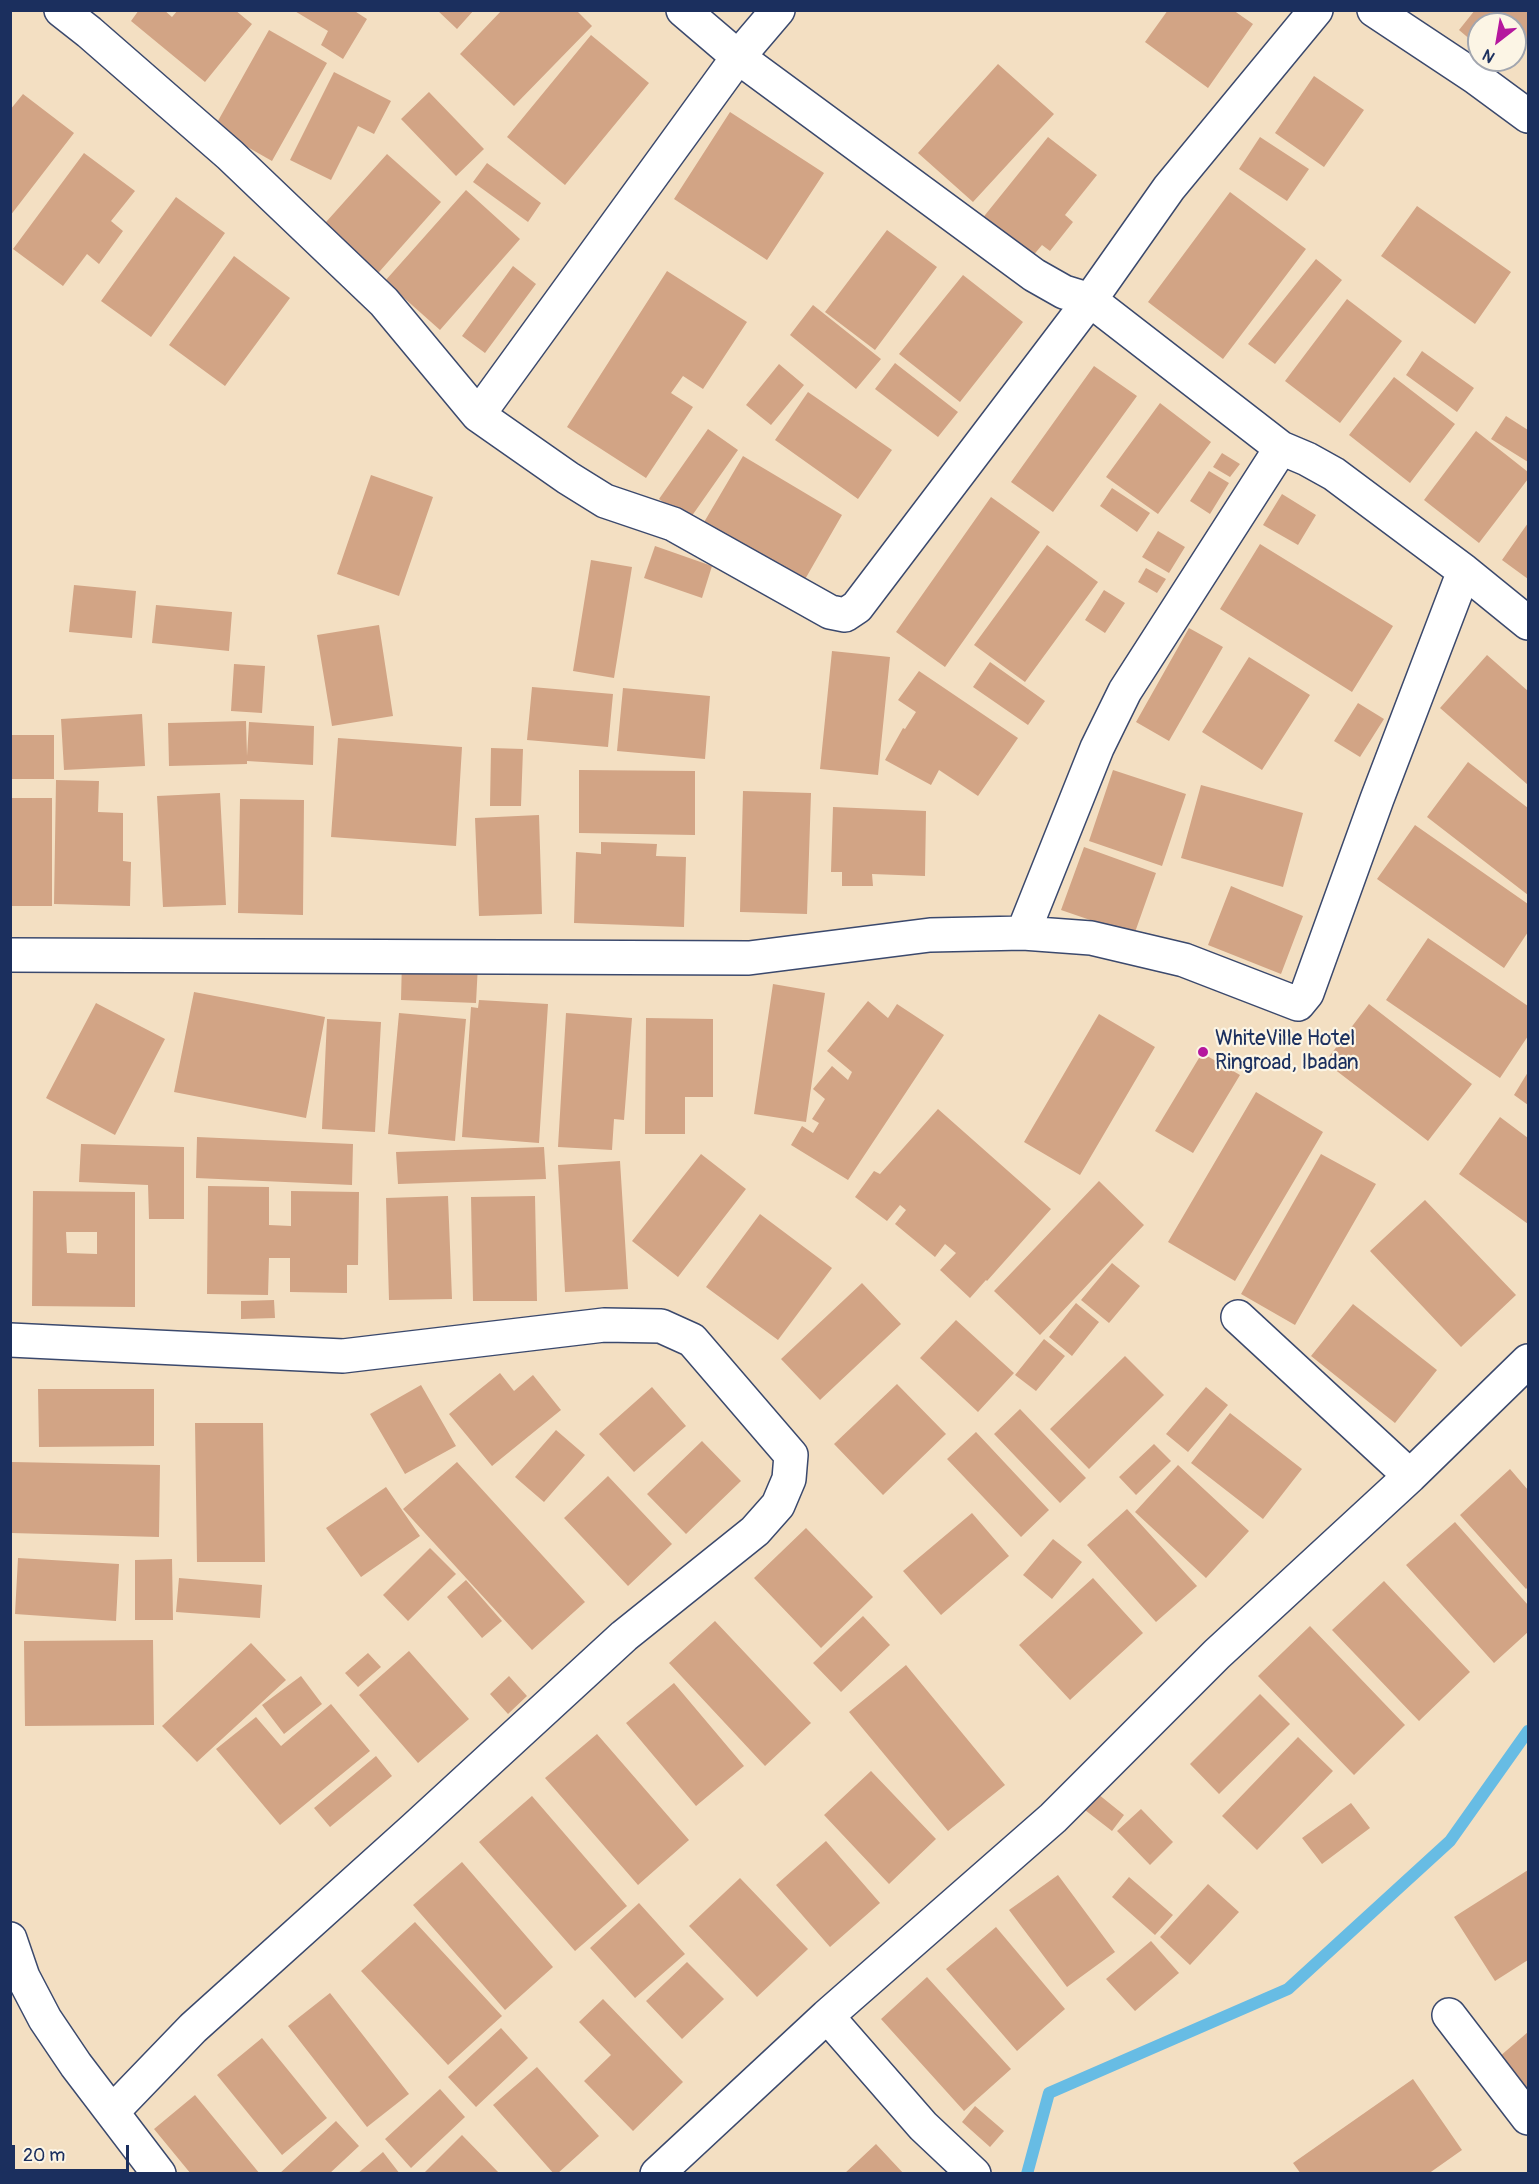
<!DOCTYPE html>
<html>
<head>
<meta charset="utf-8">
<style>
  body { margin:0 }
  #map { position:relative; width:1539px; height:2184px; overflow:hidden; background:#f3dfc2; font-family:Pangolin,sans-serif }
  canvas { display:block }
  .frame { position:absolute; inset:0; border:12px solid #1b2f5e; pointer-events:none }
  .north { position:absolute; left:1467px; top:12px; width:60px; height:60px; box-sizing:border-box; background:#fcf5e5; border:2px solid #a2a6af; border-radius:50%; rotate:211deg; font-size:16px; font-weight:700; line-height:24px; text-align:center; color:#1b2f5e }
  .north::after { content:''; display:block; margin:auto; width:21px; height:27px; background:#b5179e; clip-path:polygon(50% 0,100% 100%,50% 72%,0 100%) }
  .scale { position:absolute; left:12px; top:2145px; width:117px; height:27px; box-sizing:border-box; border:3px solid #1b2f5e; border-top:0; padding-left:8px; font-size:18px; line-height:21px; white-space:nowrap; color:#1b2f5e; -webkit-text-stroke:4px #fcf5e5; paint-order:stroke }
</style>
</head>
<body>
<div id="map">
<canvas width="1539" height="2184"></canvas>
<div class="frame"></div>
<div class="north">N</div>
<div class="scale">20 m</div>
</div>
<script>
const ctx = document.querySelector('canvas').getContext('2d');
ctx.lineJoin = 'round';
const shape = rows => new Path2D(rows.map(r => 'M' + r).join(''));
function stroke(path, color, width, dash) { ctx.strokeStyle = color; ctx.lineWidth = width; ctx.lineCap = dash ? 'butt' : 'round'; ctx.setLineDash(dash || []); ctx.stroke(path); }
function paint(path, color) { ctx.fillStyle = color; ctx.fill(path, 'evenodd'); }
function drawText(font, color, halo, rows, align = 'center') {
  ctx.font = font + ' Pangolin,sans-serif'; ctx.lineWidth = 4.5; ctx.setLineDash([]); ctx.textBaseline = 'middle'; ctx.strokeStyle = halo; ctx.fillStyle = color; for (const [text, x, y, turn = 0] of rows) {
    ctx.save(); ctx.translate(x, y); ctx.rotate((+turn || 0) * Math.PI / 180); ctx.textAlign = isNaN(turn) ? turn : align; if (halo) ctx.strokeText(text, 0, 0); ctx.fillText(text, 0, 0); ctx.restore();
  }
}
const stream = shape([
  [1027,2174,1049,2093,1288,1989,1450,1841,1528,1731]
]);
const building = shape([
  [139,10,164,10,172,17,178,10,235,10,252,24,205,82,131,21],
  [293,10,353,10,367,19,343,59,321,45,328,31],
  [437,10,474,10,457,29],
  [502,10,576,10,592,26,514,106,460,54],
  [1168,10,1233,10,1253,24,1208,88,1145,42],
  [1475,10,1528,10,1528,41,1515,58,1515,24,1479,24,1479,47,1459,30],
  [269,30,327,63,272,161,214,128],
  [591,35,649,83,565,185,507,137],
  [1495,60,1513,60,1506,69],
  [998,64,1054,114,973,202,918,153],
  [334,72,391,101,374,134,358,126,331,180,290,160],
  [1314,76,1364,110,1324,167,1275,133],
  [429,92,484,149,456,176,401,119],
  [23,94,74,133,10,216,10,110],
  [730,112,824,173,767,260,674,199],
  [1048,137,1097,175,1065,215,1073,222,1050,251,1042,245,1026,264,977,225],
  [1260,137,1309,169,1287,201,1239,169],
  [84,153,135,191,111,221,123,231,99,264,87,254,63,286,13,249],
  [387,154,441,202,372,280,318,231],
  [487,163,541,203,528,222,473,182],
  [466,190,520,239,440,330,385,281],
  [1230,192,1306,249,1223,359,1148,302],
  [176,197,225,233,151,337,101,301],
  [1417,206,1511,272,1475,324,1381,256],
  [887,230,937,267,875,350,825,312],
  [234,256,290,298,225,386,169,345],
  [1316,259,1342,280,1275,364,1248,344],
  [513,266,536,284,485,353,462,336],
  [667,271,747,322,703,389,683,376,671,393,693,407,646,478,567,427],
  [963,275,1023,322,960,402,899,354],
  [1347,299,1402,341,1340,423,1285,381],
  [813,305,881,359,856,389,790,335],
  [1422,351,1474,388,1457,412,1406,375],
  [895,363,958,412,938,437,875,389],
  [779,364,804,385,771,425,746,405],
  [1094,366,1137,396,1053,512,1011,482],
  [1394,377,1455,424,1410,483,1349,435],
  [808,392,892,450,858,499,775,440],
  [1160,403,1211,442,1158,514,1106,477],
  [1506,416,1528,430,1528,462,1491,439],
  [708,429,738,450,689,520,659,499],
  [1476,431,1528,472,1528,479,1479,543,1424,500],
  [1222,453,1240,464,1230,477,1213,467],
  [743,456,842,515,800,588,700,529],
  [1209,471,1229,483,1210,514,1190,501],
  [371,475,433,497,399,596,337,574],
  [1112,488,1150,513,1137,532,1100,506],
  [1282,494,1316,515,1298,545,1263,525],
  [991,497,1040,532,945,667,896,632],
  [1528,523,1528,579,1502,560],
  [1158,531,1185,547,1169,573,1142,557],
  [1260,544,1393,626,1352,692,1220,609],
  [1047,545,1098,582,1025,682,974,645],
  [655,546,712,566,702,598,644,578],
  [591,560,632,567,614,678,573,671],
  [1146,568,1166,579,1157,593,1138,582],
  [74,585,136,591,132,638,69,632],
  [1104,590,1125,603,1105,633,1085,620],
  [156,605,232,612,229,651,152,643],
  [379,625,393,716,332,726,317,635],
  [1189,628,1223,647,1169,741,1136,722],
  [832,651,890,657,878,775,820,769],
  [1487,655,1528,691,1528,785,1440,708],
  [1249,657,1310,695,1262,770,1202,732],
  [990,662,1045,701,1028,725,973,687],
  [234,664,265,666,262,713,231,711],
  [919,671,1018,738,978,796,939,770,931,785,885,760,903,728,905,729,916,712,898,700],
  [532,687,613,694,608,747,527,740],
  [623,688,710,696,705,759,617,751],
  [1358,703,1384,719,1360,757,1334,741],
  [142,714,145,766,64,770,61,719],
  [246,721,247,756,249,722,314,726,313,765,247,761,247,764,169,766,168,723],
  [10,735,54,735,54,779,10,779],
  [338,738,462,747,456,846,331,837],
  [491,748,523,749,521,806,490,806],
  [1468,762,1528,808,1528,895,1427,817],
  [579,770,695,771,695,835,579,833],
  [1113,770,1186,794,1162,866,1089,841],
  [56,780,99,781,98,812,123,813,123,861,131,862,130,906,54,904],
  [1201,785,1303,813,1283,887,1181,858],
  [743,791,811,793,807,914,740,912],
  [220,793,226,905,163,907,157,796],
  [10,798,52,798,52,906,10,906],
  [240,799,304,800,303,915,238,913],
  [833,807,926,811,925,876,872,874,873,886,842,886,842,872,831,872],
  [539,815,542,914,479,916,475,818],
  [1415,825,1528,904,1528,932,1504,968,1377,879],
  [601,842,657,844,656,856,686,857,684,927,574,923,576,852,601,854],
  [1084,847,1156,873,1134,935,1061,910],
  [1231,886,1303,916,1281,974,1208,945],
  [1428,938,1528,1006,1528,1036,1500,1078,1386,1000],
  [402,960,478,964,476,1003,401,1000],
  [773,984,825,993,806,1122,754,1114],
  [194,992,325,1017,306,1118,174,1092],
  [479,1000,548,1004,539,1143,462,1137,471,1007,478,1008],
  [868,1001,888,1018,897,1004,944,1035,848,1180,791,1145,802,1126,813,1133,819,1123,812,1119,825,1099,813,1089,832,1066,848,1080,852,1072,827,1051],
  [96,1003,165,1039,115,1135,46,1098],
  [1369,1004,1472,1084,1428,1141,1325,1062],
  [399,1013,466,1019,455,1141,388,1134],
  [566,1013,632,1018,624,1120,614,1119,612,1150,558,1147],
  [1099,1014,1155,1047,1080,1175,1024,1142],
  [646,1018,713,1019,713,1097,685,1097,685,1134,645,1134],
  [327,1019,381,1022,375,1132,322,1129],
  [1202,1053,1240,1075,1193,1153,1155,1131],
  [1528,1072,1528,1105,1514,1095],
  [1256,1092,1323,1132,1235,1281,1168,1242],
  [938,1109,1051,1209,987,1281,986,1280,970,1298,940,1270,956,1253,945,1244,935,1257,895,1224,906,1210,900,1205,887,1221,855,1197,874,1171,880,1174],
  [1500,1117,1528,1138,1528,1224,1459,1174],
  [197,1137,353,1144,352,1185,196,1178],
  [81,1144,184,1147,184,1219,149,1219,148,1185,79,1182],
  [544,1147,546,1179,398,1184,396,1152],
  [701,1154,746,1189,678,1277,632,1241],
  [1321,1154,1376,1184,1295,1325,1241,1294],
  [620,1161,628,1289,565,1292,558,1165],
  [1099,1181,1144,1225,1040,1335,994,1291],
  [208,1186,269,1187,269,1225,291,1226,291,1191,359,1192,358,1265,347,1265,347,1293,290,1292,290,1258,269,1258,268,1295,207,1294],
  [33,1191,135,1192,135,1307,32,1306],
  [66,1232,97,1232,97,1254,67,1253],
  [448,1196,452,1299,389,1300,386,1198],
  [535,1196,537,1301,473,1301,471,1197],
  [1425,1200,1516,1295,1461,1347,1370,1251],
  [760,1214,832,1268,778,1340,706,1287],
  [1112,1263,1140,1286,1109,1323,1081,1300],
  [862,1283,901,1324,820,1400,781,1359],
  [274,1300,275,1318,241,1319,241,1301],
  [1076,1303,1099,1322,1072,1356,1049,1337],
  [1353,1304,1437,1370,1395,1423,1311,1356],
  [956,1320,1014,1373,978,1412,920,1358],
  [1044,1339,1065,1356,1036,1391,1015,1375],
  [1125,1356,1164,1395,1089,1469,1050,1429],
  [500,1373,514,1391,533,1375,561,1410,492,1466,449,1414],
  [897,1384,946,1434,883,1495,834,1444],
  [421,1385,456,1446,405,1474,370,1414],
  [652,1387,686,1426,634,1472,599,1434],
  [1206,1387,1228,1405,1188,1452,1166,1434],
  [38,1389,154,1389,154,1446,39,1447],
  [1020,1409,1086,1478,1060,1503,994,1434],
  [1230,1413,1302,1469,1263,1519,1191,1463],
  [195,1423,263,1423,265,1562,197,1562],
  [556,1430,585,1455,544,1502,515,1477],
  [976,1432,1049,1510,1021,1537,947,1459],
  [702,1441,741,1481,686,1534,647,1494],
  [1154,1444,1171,1461,1136,1495,1119,1477],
  [12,1462,160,1465,159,1537,11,1533],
  [457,1462,585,1602,532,1650,403,1509],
  [1178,1465,1249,1531,1206,1578,1135,1512],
  [1510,1469,1528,1490,1528,1587,1526,1589,1460,1515],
  [608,1476,672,1544,628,1586,564,1518],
  [386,1487,420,1536,361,1577,326,1528],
  [1127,1509,1197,1586,1156,1622,1087,1545],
  [972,1513,1009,1556,941,1615,903,1571],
  [1455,1522,1528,1605,1528,1632,1494,1663,1406,1565],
  [806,1528,873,1597,821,1648,754,1578],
  [1053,1539,1082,1562,1052,1599,1023,1575],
  [430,1548,456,1574,408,1621,383,1595],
  [18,1558,119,1564,116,1621,15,1614],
  [172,1559,173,1620,135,1620,135,1560],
  [179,1578,262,1585,260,1618,176,1612],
  [1093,1578,1143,1633,1070,1700,1019,1645],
  [466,1580,502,1621,482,1638,447,1597],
  [1384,1581,1470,1672,1419,1721,1332,1630],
  [863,1616,890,1645,841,1692,813,1663],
  [715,1621,811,1723,765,1766,669,1663],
  [1310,1626,1405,1725,1354,1775,1258,1676],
  [153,1640,154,1725,25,1726,24,1641],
  [251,1643,286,1680,197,1762,162,1726],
  [409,1651,469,1719,418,1763,359,1695],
  [368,1653,381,1667,358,1687,345,1673],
  [906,1665,1005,1785,948,1831,849,1712],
  [301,1676,322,1704,284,1734,262,1705],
  [509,1676,527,1696,508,1714,490,1694],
  [674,1683,744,1766,696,1806,626,1723],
  [1260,1694,1290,1724,1219,1794,1190,1764],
  [331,1704,370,1751,280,1825,216,1749,256,1717,281,1746],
  [597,1734,689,1840,638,1885,545,1778],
  [1298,1737,1333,1771,1257,1850,1222,1816],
  [376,1756,392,1776,330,1827,314,1808],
  [871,1771,936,1839,889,1884,824,1815],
  [1098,1794,1124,1815,1112,1831,1085,1810],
  [532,1796,627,1906,575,1951,479,1842],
  [1351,1803,1370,1828,1322,1864,1302,1838],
  [1141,1809,1173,1842,1150,1865,1117,1831],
  [826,1841,880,1903,830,1947,776,1885],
  [462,1862,553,1967,505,2010,413,1905],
  [1528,1870,1528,1960,1495,1981,1454,1917],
  [1058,1875,1115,1952,1067,1987,1009,1910],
  [1129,1877,1173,1915,1155,1935,1112,1897],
  [740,1878,808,1949,757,1997,689,1926],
  [1208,1884,1239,1912,1190,1965,1160,1937],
  [639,1903,685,1954,635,1998,590,1948],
  [415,1922,502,2016,448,2065,361,1971],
  [996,1927,1065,2009,1017,2051,946,1969],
  [1151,1941,1179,1973,1135,2011,1106,1979],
  [687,1962,724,1999,682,2039,646,2001],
  [927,1977,1011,2069,964,2111,881,2019],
  [330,1993,409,2094,367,2127,288,2026],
  [603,1999,683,2082,633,2131,584,2081,611,2055,579,2022],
  [501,2028,528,2058,476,2107,448,2077],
  [1528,2032,1528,2091,1499,2057],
  [262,2038,327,2118,282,2155,217,2075],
  [537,2067,599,2136,557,2174,554,2174,493,2105],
  [1413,2079,1462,2150,1428,2174,1301,2174,1293,2163],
  [440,2089,465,2117,411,2168,385,2139],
  [195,2095,260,2174,191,2174,154,2129],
  [975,2106,1004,2131,990,2147,962,2122],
  [336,2121,359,2146,329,2174,279,2174],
  [462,2135,500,2174,423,2174],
  [876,2144,904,2174,844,2174],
  [383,2152,400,2174,357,2174]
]);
const minor = shape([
  [61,10,89,32,230,155,384,302,478,415,568,478,605,501,673,524,830,612,845,615,857,607,1090,300,1169,188,1316,10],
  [683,10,738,57,1034,275,1064,292,1090,300,1281,448,1307,459,1334,474,1464,571,1528,623],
  [1374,10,1475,77,1528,116],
  [478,415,738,57,778,10],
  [1023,933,1097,748,1125,691,1281,448],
  [10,955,749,958,930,935,1023,933,1091,938,1184,960,1298,1004,1307,993,1377,799,1464,571],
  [1238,1317,1410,1476],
  [10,1340,343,1356,604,1325,661,1326,692,1340,791,1455,789,1479,778,1505,755,1531,624,1636,414,1829,193,2028,112,2112],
  [10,1939,23,1977,45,2019,76,2065,159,2174],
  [1449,2015,1528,2118],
  [827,2016,923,2126,974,2174],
  [657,2174,827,2016,1053,1818,1217,1654,1410,1476,1528,1361]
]);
const markers = [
  [1203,1052,6,"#b5179e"]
];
const poiNames = [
  ["WhiteVille Hotel",1215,1040],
  ["Ringroad, Ibadan",1215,1064]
];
stroke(stream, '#67bce4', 12);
paint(building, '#d2a485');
stroke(minor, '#3b496d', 36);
stroke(minor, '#fff', 33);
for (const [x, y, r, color] of markers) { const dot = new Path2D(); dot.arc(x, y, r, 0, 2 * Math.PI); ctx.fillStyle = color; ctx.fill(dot); stroke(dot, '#fcf5e5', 2); }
drawText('21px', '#1b2f5e', '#fcf5e5', poiNames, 'left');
</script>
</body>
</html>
